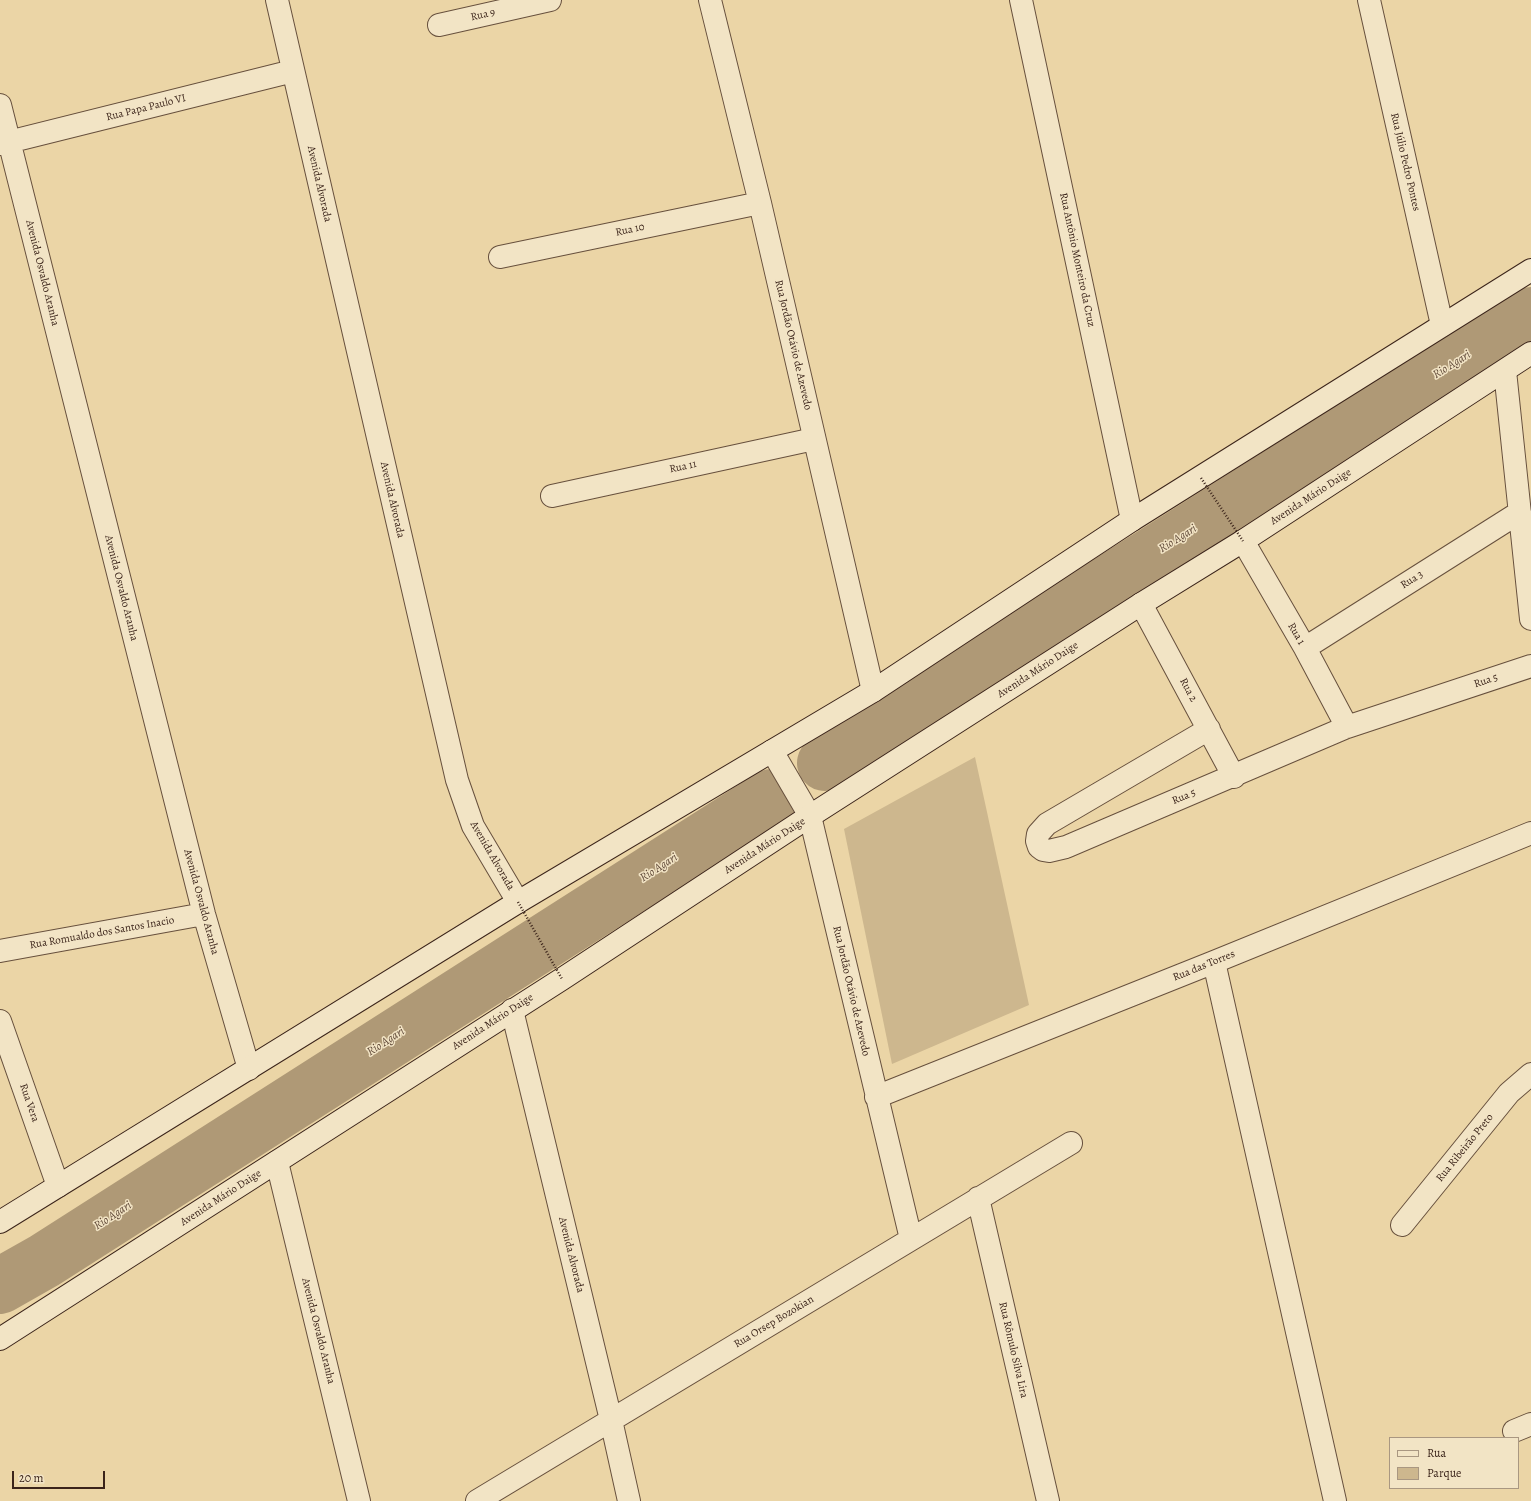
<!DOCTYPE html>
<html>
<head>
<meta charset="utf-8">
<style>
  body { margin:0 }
  #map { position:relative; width:1531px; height:1501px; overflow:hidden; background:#ebd5a6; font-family:Alegreya,serif }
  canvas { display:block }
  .legend { position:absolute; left:1389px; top:1437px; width:130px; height:52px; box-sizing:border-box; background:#f2e4c5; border:1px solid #a99781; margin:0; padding:5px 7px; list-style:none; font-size:12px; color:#3b241a }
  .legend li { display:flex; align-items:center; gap:8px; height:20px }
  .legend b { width:20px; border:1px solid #a99781 }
  .scale { position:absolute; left:12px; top:1471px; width:93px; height:18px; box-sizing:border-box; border:2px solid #3b241a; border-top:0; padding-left:5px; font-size:12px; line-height:14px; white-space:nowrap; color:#3b241a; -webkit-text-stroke:3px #f2e4c5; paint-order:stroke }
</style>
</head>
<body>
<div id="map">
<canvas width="1531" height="1501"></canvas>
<ul class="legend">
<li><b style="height:5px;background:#f2e4c5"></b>Rua</li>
<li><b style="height:11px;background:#cdb78e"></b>Parque</li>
</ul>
<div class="scale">20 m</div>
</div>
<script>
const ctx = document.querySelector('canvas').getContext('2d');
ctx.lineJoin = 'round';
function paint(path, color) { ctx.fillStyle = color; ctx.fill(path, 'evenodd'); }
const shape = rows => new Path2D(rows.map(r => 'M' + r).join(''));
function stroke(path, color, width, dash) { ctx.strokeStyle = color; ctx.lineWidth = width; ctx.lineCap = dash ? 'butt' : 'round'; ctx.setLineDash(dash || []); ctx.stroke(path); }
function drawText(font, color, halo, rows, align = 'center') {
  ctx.font = font + ' Alegreya,serif'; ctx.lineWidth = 3; ctx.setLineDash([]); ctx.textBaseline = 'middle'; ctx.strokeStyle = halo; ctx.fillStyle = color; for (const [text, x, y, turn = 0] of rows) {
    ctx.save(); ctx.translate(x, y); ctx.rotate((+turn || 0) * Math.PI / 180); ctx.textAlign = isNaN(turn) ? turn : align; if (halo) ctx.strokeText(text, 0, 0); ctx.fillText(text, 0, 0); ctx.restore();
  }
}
const green = shape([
  [975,757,1029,1005,892,1064,844,829]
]);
const river = shape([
  [825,763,1531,315],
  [0,1286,44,1261,771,797]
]);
const street = shape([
  [277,0,457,780,473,826,518,902],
  [710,0,760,203,873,691],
  [1021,0,1132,520],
  [1369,0,1442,325],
  [439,25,550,0],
  [0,105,204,914,249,1069],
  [0,144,293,71],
  [500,257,760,203],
  [1505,371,1531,619],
  [552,496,814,439],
  [1243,541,1305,648,1347,727],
  [1141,604,1234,777],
  [1305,648,1520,512],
  [1209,729,1047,824,1038,834,1037,841,1039,847,1043,850,1049,851,1066,847,1347,727,1531,666],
  [772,751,810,816,911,1239],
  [0,951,204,914],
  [1214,962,1335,1501],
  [512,1010,611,1420,629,1501],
  [0,1021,58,1186],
  [876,1097,1214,962,1531,833],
  [277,1162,359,1501],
  [978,1198,1048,1501],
  [1402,1225,1509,1093,1531,1074],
  [1514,1431,1531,1424],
  [477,1501,1071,1143]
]);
const secondary = shape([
  [0,1222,518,902,873,691,1132,520,1531,270],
  [0,1339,562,979,810,816,1141,604,1243,541,1531,353]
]);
const pathBridge = shape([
  [1201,478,1243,541],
  [518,902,562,979]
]);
const streetNames = [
  ["Rua 9",483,15,-13],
  ["Rua Papa Paulo VI",146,108,-14],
  ["Rua Júlio Pedro Pontes",1405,162,77],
  ["Avenida Alvorada",319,184,77],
  ["Rua 10",630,230,-12],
  ["Rua Antônio Monteiro da Cruz",1077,260,78],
  ["Avenida Osvaldo Aranha",42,273,76],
  ["Rua Jordão Otávio de Azevedo",793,345,77],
  ["Rua 11",683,467,-12],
  ["Avenida Mário Daige",1311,497,-33],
  ["Avenida Alvorada",392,500,77],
  ["Rua 3",1412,580,-32],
  ["Avenida Osvaldo Aranha",121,588,76],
  ["Rua 1",1296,634,60],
  ["Avenida Mário Daige",1038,670,-33],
  ["Rua 5",1486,681,-19],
  ["Rua 2",1188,690,62],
  ["Rua 5",1184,797,-23],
  ["Avenida Mário Daige",765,846,-33],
  ["Avenida Alvorada",492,856,60],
  ["Avenida Osvaldo Aranha",201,902,75],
  ["Rua Romualdo dos Santos Inacio",102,933,-10],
  ["Rua das Torres",1204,966,-22],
  ["Rua Jordão Otávio de Azevedo",851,991,77],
  ["Avenida Mário Daige",493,1022,-33],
  ["Rua Vera",29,1103,71],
  ["Rua Ribeirão Preto",1465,1148,-51],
  ["Avenida Mário Daige",221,1198,-33],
  ["Avenida Alvorada",571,1255,76],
  ["Rua Orsep Bozokian",774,1322,-31],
  ["Avenida Osvaldo Aranha",318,1331,76],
  ["Rua Rômulo Silva Lira",1013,1350,77]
];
const waterNames = [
  ["Rio Agari",1452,365,-32],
  ["Rio Agari",1178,539,-32],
  ["Rio Agari",659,868,-33],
  ["Rio Agari",386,1042,-33],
  ["Rio Agari",113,1216,-33]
];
paint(green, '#cdb78e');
stroke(river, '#af9976', 56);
stroke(street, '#67503d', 24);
stroke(secondary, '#3b241a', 24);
stroke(street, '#f2e4c5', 22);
stroke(secondary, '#f2e4c5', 22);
stroke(pathBridge, '#3b241a', 2.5, [1, 2]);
drawText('11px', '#3b241a', '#f2e4c5', streetNames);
drawText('italic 12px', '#5e4736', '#f2e4c5', waterNames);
</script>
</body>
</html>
